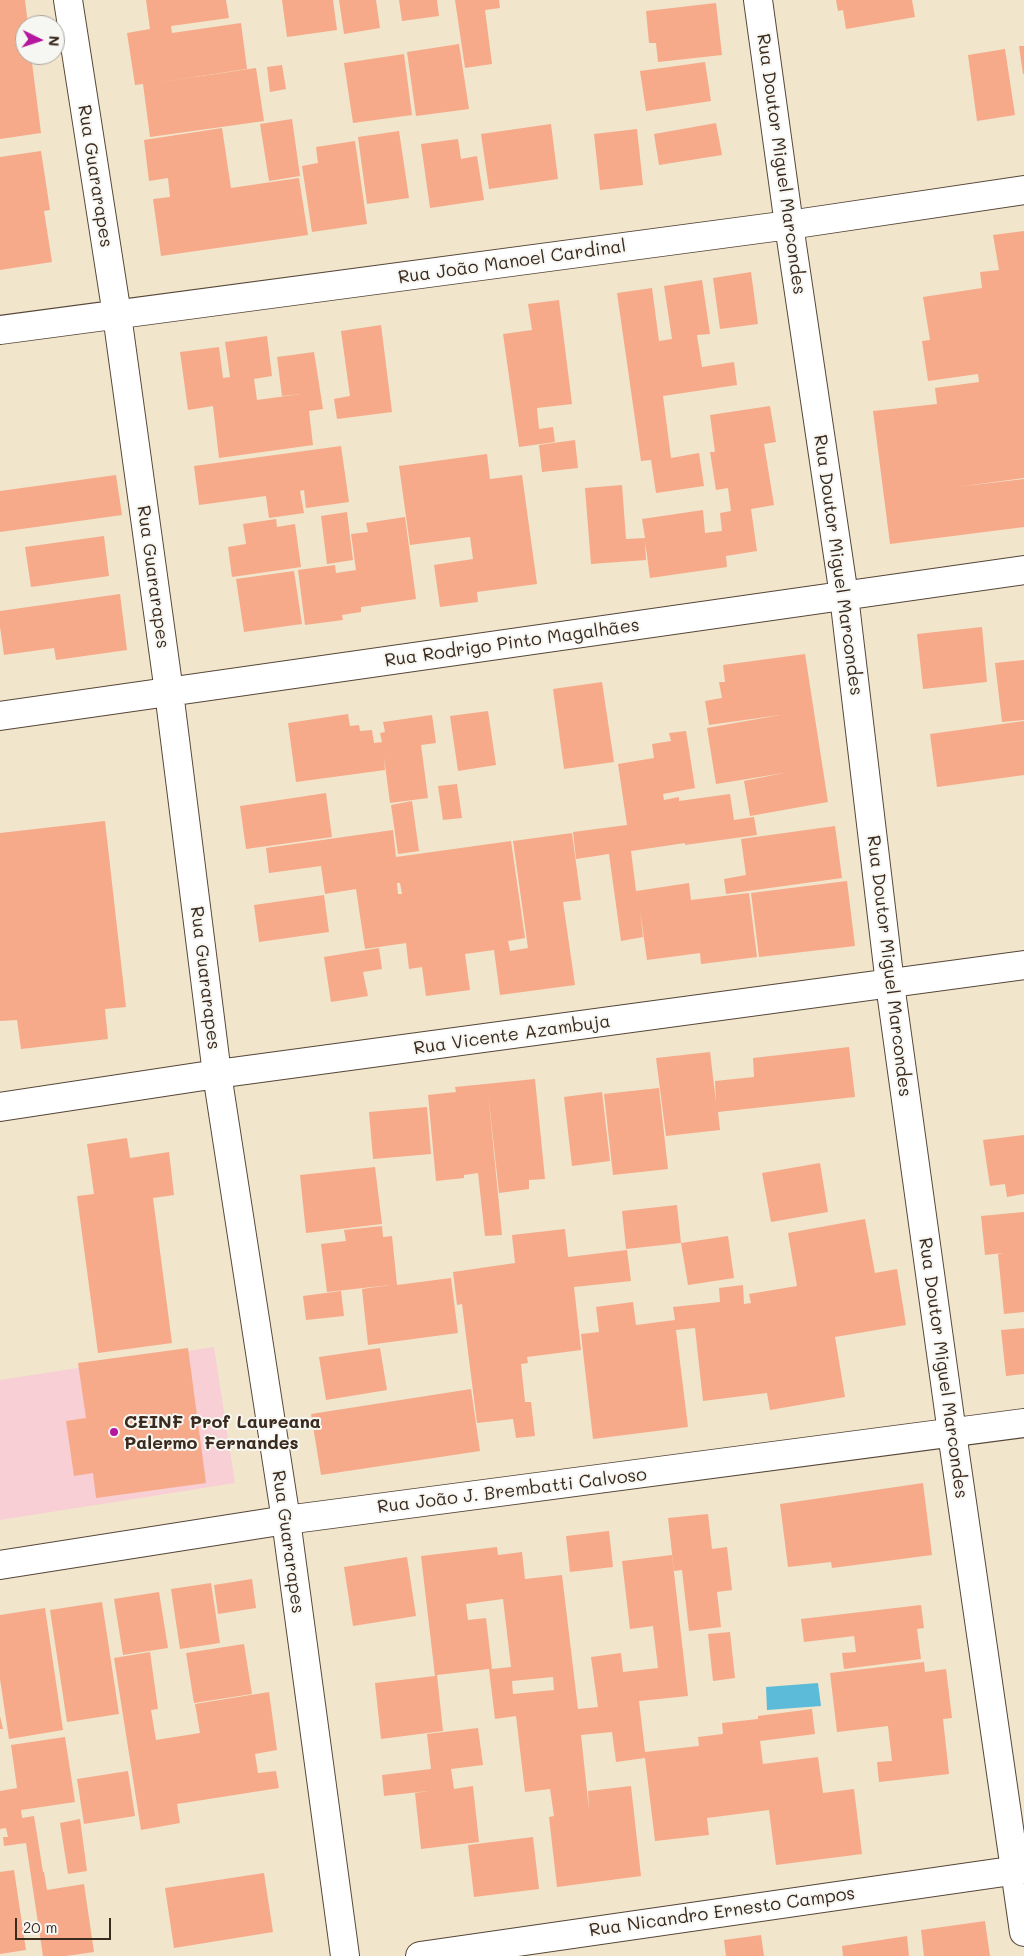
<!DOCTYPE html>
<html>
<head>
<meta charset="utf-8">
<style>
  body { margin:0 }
  #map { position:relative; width:1024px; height:1956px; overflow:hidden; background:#f1e5cc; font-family:Mali,sans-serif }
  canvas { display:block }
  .north { position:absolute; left:15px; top:15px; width:50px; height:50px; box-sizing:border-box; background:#f6f6f2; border:1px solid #aba49d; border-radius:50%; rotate:94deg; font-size:14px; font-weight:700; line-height:20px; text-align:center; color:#3b2a1e }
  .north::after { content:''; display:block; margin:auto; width:18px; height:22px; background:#b5179e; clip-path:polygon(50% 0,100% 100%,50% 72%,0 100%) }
  .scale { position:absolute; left:15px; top:1918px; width:96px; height:22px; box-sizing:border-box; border:2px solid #3b2a1e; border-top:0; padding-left:6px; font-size:15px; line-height:18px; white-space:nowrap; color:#3b2a1e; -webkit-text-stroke:4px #f6f6f2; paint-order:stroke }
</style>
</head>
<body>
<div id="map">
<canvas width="1024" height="1956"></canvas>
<div class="north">N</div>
<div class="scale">20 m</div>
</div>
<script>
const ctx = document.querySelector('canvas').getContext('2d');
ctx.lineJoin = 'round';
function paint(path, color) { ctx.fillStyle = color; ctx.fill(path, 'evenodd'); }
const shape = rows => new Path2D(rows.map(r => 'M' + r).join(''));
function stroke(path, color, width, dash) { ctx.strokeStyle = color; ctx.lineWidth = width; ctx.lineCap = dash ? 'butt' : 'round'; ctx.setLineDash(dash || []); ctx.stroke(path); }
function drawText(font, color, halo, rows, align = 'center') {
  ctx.font = font + ' Mali,sans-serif'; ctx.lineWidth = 4; ctx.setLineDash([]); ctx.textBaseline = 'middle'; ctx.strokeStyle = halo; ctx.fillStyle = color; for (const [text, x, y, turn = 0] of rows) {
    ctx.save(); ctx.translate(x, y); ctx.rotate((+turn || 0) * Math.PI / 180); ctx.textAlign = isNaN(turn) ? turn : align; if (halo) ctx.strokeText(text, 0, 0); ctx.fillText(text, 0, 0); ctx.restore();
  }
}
const built = shape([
  [214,1347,235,1483,0,1520,0,1380]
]);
const water = shape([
  [818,1683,821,1706,767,1710,766,1687]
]);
const building = shape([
  [0,0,25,0,28,25,25,25,25,55,31,55,41,133,0,139],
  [146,0,226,0,229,18,171,26,172,33,241,23,247,69,148,84,256,68,264,121,150,137,143,84,135,85,127,33,150,29],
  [282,0,333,0,337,30,287,37],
  [339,0,376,0,380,28,344,34],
  [399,0,437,0,439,16,402,21],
  [455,0,499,0,500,8,485,10,492,64,465,68],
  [836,0,912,0,915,17,846,29,843,10,838,11],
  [716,3,722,55,658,62,656,43,649,43,646,11],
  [459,44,469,109,416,116,407,52],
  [1019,46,1024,46,1024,74,1023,74],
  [1005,49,1015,115,977,121,968,55],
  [404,54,412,115,353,123,344,63],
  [705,62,711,101,646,111,640,71],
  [282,65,286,89,270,92,267,67],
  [292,119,300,176,269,181,260,124],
  [716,123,722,155,659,165,654,134],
  [551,124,558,179,489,189,481,134],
  [222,128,231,188,299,178,308,235,161,256,153,199,170,197,168,178,149,181,144,140],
  [637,129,643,185,600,190,594,134],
  [399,131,409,198,367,204,358,137],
  [458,139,461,159,477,156,484,200,430,208,421,144],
  [355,141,367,224,312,232,302,166,318,163,316,147],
  [41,151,50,210,44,211,52,262,0,270,0,157],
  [1024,231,1024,478,957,487,1024,479,1024,527,890,544,873,411,937,404,935,388,979,382,978,374,928,381,922,341,930,340,923,297,982,288,980,272,999,270,993,235],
  [751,272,758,324,720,329,713,278],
  [702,280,710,334,697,335,702,367,734,362,737,385,663,396,671,458,699,453,704,486,656,493,651,460,641,461,617,293,652,288,659,341,672,339,664,286],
  [559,300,572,404,537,408,539,429,553,427,555,442,519,447,503,334,532,330,528,304],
  [381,325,392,412,337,419,334,399,350,396,341,331],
  [267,336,272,376,254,379,257,400,301,394,282,396,277,357,314,352,323,409,309,411,313,445,219,458,213,406,188,410,180,352,219,347,223,378,230,377,225,342],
  [770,406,776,442,764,444,774,505,751,509,757,551,726,556,727,567,650,578,645,541,646,560,591,564,585,488,622,485,626,539,645,538,642,519,703,510,705,533,722,531,720,513,731,511,728,488,716,490,710,452,715,452,710,415],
  [575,440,578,468,542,472,539,445],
  [341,446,349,502,306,508,304,490,300,491,304,513,269,518,266,496,199,505,194,466],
  [487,454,490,479,522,475,537,584,477,592,478,602,440,607,434,565,473,559,470,537,410,545,399,466],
  [116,475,122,515,0,532,0,491],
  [347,512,353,560,327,564,321,516],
  [405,517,416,599,361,607,361,612,342,615,343,620,305,625,298,570,335,565,336,573,356,570,351,534,368,532,366,523],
  [276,519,277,527,295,524,301,567,232,577,228,547,246,544,243,524],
  [104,536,109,576,31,587,25,547],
  [294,571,302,624,244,632,236,579],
  [120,594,127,650,56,660,54,648,4,655,0,627,0,611],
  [982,627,987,682,923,689,917,634],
  [805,654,828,802,750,816,744,781,784,773,716,784,707,728,780,715,709,725,705,701,722,698,719,682,725,682,723,665],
  [1024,660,1024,720,1002,722,995,663],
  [602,682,614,762,564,769,553,689],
  [488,711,496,765,458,771,450,716],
  [348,714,350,726,359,725,360,731,372,730,374,743,382,742,380,733,385,732,383,722,432,715,436,743,421,745,428,798,390,803,384,757,385,770,296,782,288,723],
  [1024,721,1024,775,937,787,930,734],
  [686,731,695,788,663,794,664,800,679,797,679,801,730,794,734,820,754,817,757,835,685,845,685,843,631,851,636,891,689,883,691,900,749,893,757,957,701,964,700,953,647,960,640,910,643,937,621,941,609,854,576,859,573,832,627,825,618,764,654,758,652,744,671,741,669,733],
  [457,784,462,818,443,820,438,786],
  [326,793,332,837,246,849,240,806],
  [412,801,419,851,398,854,391,805],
  [105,821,126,1007,105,1009,108,1039,21,1049,17,1020,0,1021,0,833],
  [835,826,842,878,726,894,724,879,746,875,741,839],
  [393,830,396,857,511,841,525,938,508,941,510,951,528,948,513,841,572,833,581,900,563,902,575,985,500,995,494,950,465,954,470,990,426,996,422,967,409,969,406,943,365,949,356,889,325,894,321,866,269,873,266,848],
  [397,883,400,883,402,894,398,894],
  [847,881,855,946,759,957,751,893],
  [324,895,329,932,259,942,254,905],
  [379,948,382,969,363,972,368,996,331,1002,324,957],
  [849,1047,855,1097,718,1112,720,1130,666,1136,656,1058,710,1052,716,1102,715,1081,754,1077,753,1058],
  [535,1079,545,1179,529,1180,529,1189,499,1193,488,1092,502,1235,485,1236,478,1173,464,1175,464,1178,436,1181,428,1095,456,1092,455,1087],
  [659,1088,668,1169,613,1175,604,1094],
  [602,1092,610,1161,572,1166,564,1097],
  [427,1107,431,1154,373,1159,369,1112],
  [1024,1135,1024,1194,1007,1197,1005,1184,990,1186,983,1140],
  [127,1138,130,1158,169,1152,174,1195,153,1198,172,1343,98,1353,77,1196,94,1194,87,1144],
  [820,1163,828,1212,771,1222,762,1173],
  [375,1167,382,1224,306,1233,300,1175],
  [677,1205,681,1243,626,1249,622,1211],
  [1024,1212,1024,1312,1004,1314,998,1254,1004,1253,985,1255,981,1216],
  [865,1219,875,1273,897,1269,906,1325,835,1337,845,1397,770,1410,767,1393,703,1401,695,1328,676,1330,688,1427,593,1439,581,1334,599,1332,596,1307,633,1302,636,1325,675,1320,673,1307,720,1302,719,1288,743,1285,744,1304,751,1303,749,1294,797,1286,788,1233],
  [382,1226,383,1237,392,1236,397,1285,451,1278,458,1333,368,1345,362,1289,390,1285,327,1292,321,1244,346,1241,344,1230],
  [565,1229,568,1257,627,1250,631,1281,574,1287,581,1350,527,1357,528,1363,521,1364,525,1402,531,1402,535,1436,516,1438,513,1419,477,1423,462,1304,457,1305,453,1272,515,1263,512,1235],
  [728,1236,734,1278,688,1285,681,1243],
  [341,1291,344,1316,306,1320,303,1296],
  [1024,1328,1024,1374,1006,1376,1001,1330],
  [188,1348,206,1483,96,1498,93,1473,74,1476,66,1421,86,1418,78,1363],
  [380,1348,387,1390,326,1400,319,1357],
  [471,1389,480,1451,321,1475,311,1414],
  [923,1483,932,1555,832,1568,831,1562,788,1567,780,1504],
  [708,1514,712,1549,727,1547,732,1590,717,1592,721,1627,689,1631,682,1570,674,1571,668,1518],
  [609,1531,613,1567,570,1572,566,1536],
  [497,1547,498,1555,522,1552,525,1579,562,1575,578,1709,598,1707,591,1657,621,1653,623,1672,658,1668,653,1626,630,1629,622,1561,672,1555,688,1696,639,1701,645,1752,699,1746,698,1737,723,1734,722,1723,758,1719,758,1716,812,1709,815,1734,760,1741,763,1764,818,1757,823,1793,854,1789,862,1854,776,1865,769,1810,707,1818,709,1835,655,1841,645,1758,616,1762,612,1732,581,1735,589,1810,588,1791,631,1786,641,1876,557,1887,549,1817,554,1816,550,1789,525,1792,516,1716,495,1719,489,1669,437,1675,443,1731,381,1739,375,1683,435,1676,421,1556],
  [503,1599,511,1667,492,1669,486,1618,468,1620,466,1604],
  [553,1677,554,1690,513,1694,512,1681],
  [407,1557,416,1616,353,1626,344,1567],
  [252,1579,256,1608,218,1614,214,1585],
  [211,1583,220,1643,180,1649,171,1589],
  [159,1592,168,1648,123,1655,114,1599],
  [102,1602,119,1714,67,1722,50,1610],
  [921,1605,924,1628,917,1629,921,1659,844,1669,842,1653,856,1652,854,1636,804,1642,801,1619],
  [45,1608,63,1730,9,1739,0,1679,0,1615],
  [730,1632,735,1678,713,1681,708,1634],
  [244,1644,252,1694,194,1703,186,1653],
  [150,1652,158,1709,151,1710,156,1740,200,1733,195,1704,269,1692,277,1750,255,1754,258,1773,276,1771,279,1788,177,1804,180,1823,141,1830,114,1658],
  [924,1662,925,1672,946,1669,952,1718,943,1719,949,1774,879,1782,877,1762,892,1761,888,1726,837,1732,830,1673],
  [0,1716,3,1729,0,1729],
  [478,1728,483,1765,451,1769,454,1789,473,1786,479,1842,421,1849,415,1793,428,1791,384,1796,382,1775,431,1769,427,1734],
  [65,1737,75,1802,21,1810,22,1818,34,1816,43,1872,44,1872,47,1890,84,1884,94,1952,66,1956,43,1956,26,1843,4,1846,3,1837,8,1837,6,1828,0,1829,0,1791,17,1788,11,1745],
  [128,1771,135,1816,84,1824,77,1779],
  [80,1819,87,1871,68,1874,60,1823],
  [533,1837,539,1889,474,1897,468,1845],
  [14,1870,26,1950,0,1954,0,1872],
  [264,1873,273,1932,174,1948,165,1888],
  [985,1921,990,1956,924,1956,921,1930],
  [761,1935,764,1956,726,1956,724,1940],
  [907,1936,909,1956,843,1956,842,1946]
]);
const minor = shape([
  [68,0,117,315,169,692,217,1074,286,1520,345,1956],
  [758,0,789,225,844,596,890,984,952,1433,1024,1932],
  [0,330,789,225,1024,190],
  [0,716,1024,570],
  [0,1107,217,1074,1024,965],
  [0,1565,286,1520,1024,1423],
  [420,1956,1024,1869]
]);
const markers = [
  [114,1432,5,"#b5179e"]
];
const streetNames = [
  ["Rua Doutor Miguel Marcondes",781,164,82],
  ["Rua Guararapes",95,176,81],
  ["Rua João Manoel Cardinal",512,262,-8],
  ["Rua Doutor Miguel Marcondes",838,565,82],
  ["Rua Guararapes",153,577,82],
  ["Rua Rodrigo Pinto Magalhães",512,643,-8],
  ["Rua Doutor Miguel Marcondes",889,966,83],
  ["Rua Guararapes",205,978,83],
  ["Rua Vicente Azambuja",512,1035,-8],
  ["Rua Doutor Miguel Marcondes",943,1368,82],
  ["Rua João J. Brembatti Calvoso",512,1491,-7],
  ["Rua Guararapes",288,1542,82],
  ["Rua Nicandro Ernesto Campos",722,1912,-8]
];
const poiNames = [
  ["CEINF Prof Laureana",124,1422],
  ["Palermo Fernandes",124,1443]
];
paint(built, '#f7cfd4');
paint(water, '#5bbbd9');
paint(building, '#f6aa8a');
stroke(minor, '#564638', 30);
stroke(minor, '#fff', 28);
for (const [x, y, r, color] of markers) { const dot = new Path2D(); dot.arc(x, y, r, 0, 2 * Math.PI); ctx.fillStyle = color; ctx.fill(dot); stroke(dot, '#f6f6f2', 2); }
drawText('18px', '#3b2a1e', '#f6f6f2', streetNames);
drawText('bold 18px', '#3b2a1e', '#f6f6f2', poiNames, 'left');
</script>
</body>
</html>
